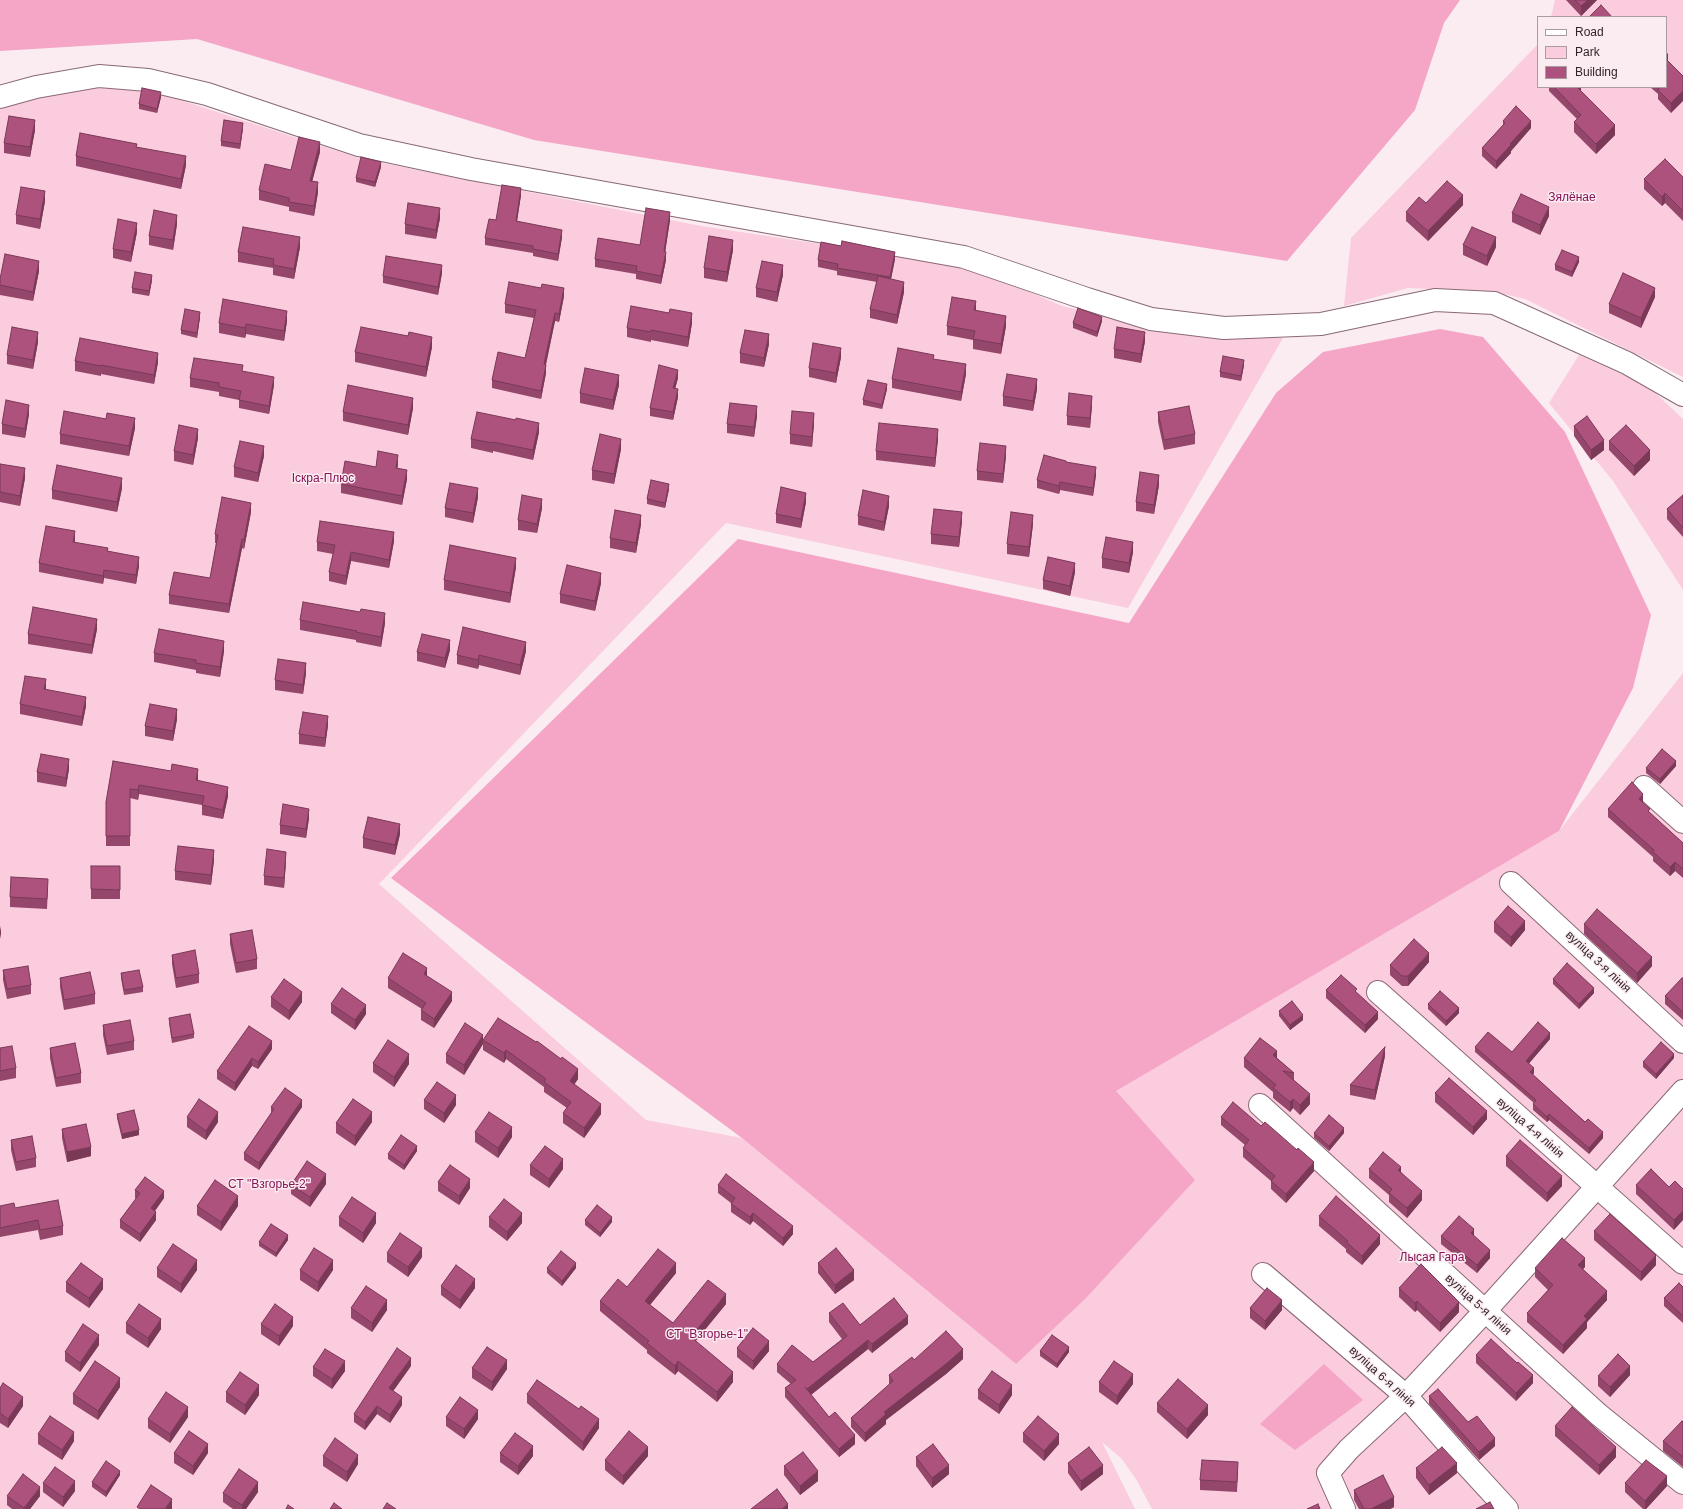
<!DOCTYPE html>
<html>
<head>
<meta charset="utf-8">
<style>
  body { margin:0 }
  #map { position:relative; width:1683px; height:1509px; overflow:hidden; background:#faecf1; font-family:Helvetica,sans-serif }
  canvas { display:block }
  .legend { position:absolute; left:1537px; top:16px; width:130px; height:72px; box-sizing:border-box; background:#faecf1; border:1px solid #aa9ca1; margin:0; padding:5px 7px; list-style:none; font-size:12px; color:#312429 }
  .legend li { display:flex; align-items:center; gap:8px; height:20px }
  .legend b { width:20px; border:1px solid #aa9ca1 }
</style>
</head>
<body>
<div id="map">
<canvas width="1683" height="1509"></canvas>
<ul class="legend">
<li><b style="height:5px;background:#fff"></b>Road</li>
<li><b style="height:11px;background:#faccde"></b>Park</li>
<li><b style="height:11px;background:#ad527c"></b>Building</li>
</ul>
</div>
<script>
const ctx = document.querySelector('canvas').getContext('2d');
ctx.lineJoin = 'round';
function paint(path, color) { ctx.fillStyle = color; ctx.fill(path, 'evenodd'); }
const shape = rows => new Path2D(rows.map(r => 'M' + r).join(''));
function stroke(path, color, width, dash) { ctx.strokeStyle = color; ctx.lineWidth = width; ctx.lineCap = dash ? 'butt' : 'round'; ctx.setLineDash(dash || []); ctx.stroke(path); }
function drawText(font, color, halo, rows, align = 'center') {
  ctx.font = font + ' Helvetica,sans-serif'; ctx.lineWidth = 3; ctx.setLineDash([]); ctx.textBaseline = 'middle'; ctx.strokeStyle = halo; ctx.fillStyle = color; for (const [text, x, y, turn = 0] of rows) {
    ctx.save(); ctx.translate(x, y); ctx.rotate((+turn || 0) * Math.PI / 180); ctx.textAlign = isNaN(turn) ? turn : align; if (halo) ctx.strokeText(text, 0, 0); ctx.fillText(text, 0, 0); ctx.restore();
  }
}
const green = shape([
  [1555,0,1683,0,1683,377,1525,299,1495,292,1408,288,1344,306,1351,238,1538,44,1538,87,1666,87,1666,17,1551,17],
  [91,85,122,85,171,97,362,159,701,226,932,261,991,275,1062,306,1181,334,1283,338,1128,608,726,523,379,884,646,1120,742,1138,1016,1364,1116,1091,1356,948,1559,831,1683,673,1683,1509,1152,1509,1136,1479,1121,1458,1102,1442,1135,1509,0,1509,0,108],
  [1579,355,1648,386,1683,419,1683,590,1613,481,1549,403]
]);
const forest = shape([
  [0,0,1460,0,1444,23,1415,110,1287,261,534,140,197,39,0,51],
  [1440,329,1483,337,1565,432,1651,615,1633,688,1559,831,1116,1091,1195,1180,1085,1299,1016,1364,742,1138,391,878,738,539,1129,623,1276,393,1323,352],
  [1324,1364,1363,1400,1295,1450,1260,1424]
]);
const minor = shape([
  [0,97,36,87,99,76,148,80,207,94,359,145,471,169,964,257,1087,299,1151,319,1224,328,1321,324,1435,300,1494,303,1627,363,1683,395],
  [1644,787,1683,822],
  [1511,883,1683,1042],
  [1378,992,1683,1263],
  [1260,1105,1598,1414,1683,1483],
  [1263,1274,1406,1396,1463,1461,1507,1509],
  [1344,1509,1328,1473,1349,1449,1406,1396,1485,1311,1683,1091]
]);
const wall = shape([
  [1566,0,1597,0,1581,16],
  [1668,61,1683,76,1671,113,1658,99,1658,94,1650,87,1666,87],
  [1549,87,1581,87,1581,92,1615,135,1596,154,1574,132,1574,122,1577,119,1549,91],
  [161,97,157,113,139,109,139,104],
  [1503,121,1531,128,1511,151,1511,153,1496,169,1482,156,1482,148,1503,125],
  [243,128,240,149,221,146,221,141],
  [35,130,30,157,4,153,4,143],
  [137,147,186,165,181,189,76,166,76,156],
  [320,152,312,181,318,192,314,216,289,211,289,207,259,200,259,190],
  [381,167,375,187,356,182,356,178],
  [1683,177,1683,221,1665,203,1662,206,1644,189,1644,179],
  [521,195,517,221,562,237,558,261,533,256,533,253,485,245,485,238,496,220],
  [45,201,40,229,16,224,16,215],
  [1426,203,1463,205,1428,241,1406,221,1406,212],
  [1512,213,1549,216,1540,235,1512,222],
  [440,218,436,239,405,234,405,224],
  [670,220,665,252,666,260,661,284,636,279,636,274,595,267,595,259,640,245],
  [177,224,173,250,149,245,149,236],
  [137,232,131,262,113,258,113,249],
  [1463,245,1496,247,1487,266,1463,255],
  [300,247,294,279,273,275,273,268,238,262,238,252],
  [733,250,727,282,704,278,704,268],
  [895,259,891,279,904,292,897,324,870,318,870,309,877,282,837,275,837,271,818,267,818,260],
  [1579,262,1572,277,1555,270,1555,265],
  [39,271,33,301,0,295,0,279],
  [442,273,438,295,383,283,383,276],
  [783,275,777,302,756,297,756,288],
  [152,280,149,296,132,293,132,288],
  [564,296,559,322,555,321,546,365,546,373,541,399,492,388,492,380,525,358,534,318,505,313,505,304],
  [1655,297,1641,328,1609,313,1609,304],
  [976,311,1006,326,1001,354,973,349,973,340,947,335,947,326],
  [669,313,692,323,688,347,651,340,651,342,627,337,627,328],
  [200,317,197,338,181,334,181,330],
  [287,321,284,341,246,334,245,338,219,333,219,323],
  [1102,321,1097,337,1073,328,1073,323],
  [1145,341,1141,363,1114,358,1114,349],
  [38,342,33,369,7,364,7,355],
  [769,344,764,367,740,363,740,353],
  [432,347,426,377,355,362,355,352],
  [841,357,836,383,809,377,809,368],
  [75,361,158,362,154,384,101,374,101,376,75,371],
  [1244,365,1241,381,1220,377,1220,372],
  [243,371,274,385,269,414,239,408,239,400,219,396,219,392,190,387,190,378],
  [966,374,961,401,892,388,892,379],
  [678,378,675,389,678,397,673,420,650,416,650,408],
  [619,385,613,410,580,403,580,393],
  [887,389,882,409,863,405,863,400],
  [1037,389,1033,411,1003,406,1003,396],
  [1092,405,1090,428,1067,425,1067,416],
  [413,408,408,435,343,421,343,412],
  [1158,412,1195,434,1195,444,1164,450,1158,422],
  [29,414,25,438,2,434,2,424],
  [757,416,754,437,727,433,727,424],
  [814,423,812,447,790,444,790,434],
  [1574,426,1604,450,1591,460,1574,436],
  [135,428,129,456,60,444,60,434],
  [539,432,533,460,493,451,493,453,471,448,471,439],
  [198,438,193,465,174,461,174,451],
  [938,439,935,467,876,460,876,451],
  [1609,441,1650,460,1634,476,1609,450],
  [621,449,614,484,592,480,592,470],
  [264,456,258,482,234,477,234,467],
  [1006,456,1003,483,977,480,977,471],
  [1066,462,1096,475,1093,496,1060,490,1059,494,1037,488,1037,480],
  [0,464,25,478,20,506,0,502],
  [398,464,397,469,407,479,402,505,341,493,341,484,376,467],
  [1159,485,1154,514,1136,511,1136,502],
  [122,488,117,512,52,499,52,490],
  [669,489,665,508,647,504,647,499],
  [1683,495,1683,537,1667,519,1667,509],
  [478,497,473,523,445,517,445,508],
  [806,502,801,528,776,523,776,514],
  [889,506,884,531,858,525,858,516],
  [542,508,537,533,518,530,518,520],
  [251,512,244,549,242,548,229,613,169,604,169,595,210,578,216,543,215,543,215,534],
  [962,521,959,547,931,544,931,534],
  [641,524,636,553,610,548,610,538],
  [1033,524,1029,557,1007,554,1007,544],
  [75,540,75,543,108,551,139,566,136,584,104,578,103,584,39,572,39,563],
  [394,541,389,568,351,561,346,585,329,581,329,572,333,554,317,551,317,542],
  [1133,552,1129,573,1102,568,1102,558],
  [516,567,510,603,444,590,444,580],
  [1075,572,1070,596,1043,589,1043,580],
  [601,583,595,611,560,603,560,594],
  [300,620,385,623,381,647,356,642,356,640,300,630],
  [97,629,92,654,28,644,28,634],
  [450,650,445,668,417,661,417,652],
  [224,651,220,677,196,673,196,670,154,662,154,653],
  [526,651,520,675,479,665,478,669,457,664,457,655],
  [306,673,303,694,275,690,275,680],
  [46,690,86,706,82,726,20,714,20,704],
  [177,719,173,741,145,736,145,726],
  [328,725,325,747,299,744,299,734],
  [113,761,198,778,198,780,228,796,223,819,202,815,202,805,139,794,138,800,130,798,130,846,106,846,106,802],
  [1676,766,1660,784,1646,773,1646,768],
  [69,769,66,787,37,782,37,772],
  [1643,803,1650,813,1683,843,1683,878,1675,871,1670,876,1653,861,1653,857,1608,817,1608,809],
  [309,818,306,838,280,834,280,825],
  [400,834,395,855,363,848,363,838],
  [214,860,211,885,175,880,175,871],
  [286,861,284,888,264,885,264,876],
  [91,866,120,866,120,899,91,899],
  [48,888,47,909,10,907,10,897],
  [1494,922,1525,930,1511,947,1494,932],
  [1584,924,1652,966,1637,983,1584,934],
  [230,934,257,959,257,969,236,973,230,944],
  [172,955,199,974,199,983,176,988,172,964],
  [1429,962,1408,986,1402,986,1390,975,1390,965],
  [3,970,31,985,31,994,7,999,3,980],
  [121,973,143,987,143,992,124,995,121,978],
  [427,976,452,1001,434,1028,421,1020,421,1010,422,1009,388,988,388,978],
  [60,978,95,994,95,1004,64,1010,60,987],
  [1683,978,1683,1020,1665,1004,1665,996],
  [1553,979,1594,993,1579,1009,1553,984],
  [1326,990,1357,993,1378,1019,1365,1033,1326,998],
  [271,997,302,1002,289,1020,271,1007],
  [331,1004,366,1014,355,1030,331,1013],
  [1428,1004,1459,1013,1446,1026,1428,1009],
  [1279,1011,1303,1020,1290,1030,1279,1016],
  [169,1018,194,1034,194,1038,172,1043,169,1023],
  [103,1025,134,1041,134,1050,107,1055,103,1035],
  [1550,1039,1529,1063,1534,1073,1533,1075,1603,1138,1589,1154,1549,1120,1547,1122,1533,1110,1533,1104,1534,1103,1475,1052,1475,1047,1512,1052],
  [483,1040,578,1079,574,1084,601,1114,584,1138,563,1123,563,1113,567,1108,544,1092,544,1087,506,1059,504,1063,483,1050],
  [483,1044,464,1075,446,1063,446,1054],
  [0,1048,16,1068,16,1078,0,1081],
  [50,1048,81,1073,81,1083,56,1087,50,1058],
  [272,1049,258,1069,252,1066,235,1091,217,1079,217,1071],
  [1385,1056,1375,1100,1350,1095,1350,1085],
  [1244,1058,1277,1058,1294,1073,1294,1081,1310,1104,1300,1115,1293,1108,1290,1112,1273,1098,1273,1092,1244,1067],
  [1674,1058,1656,1079,1643,1067,1643,1062],
  [373,1063,409,1064,394,1087,373,1072],
  [1435,1093,1487,1119,1473,1135,1435,1102],
  [424,1100,456,1105,444,1123,424,1109],
  [271,1107,302,1107,259,1170,244,1160,244,1153,271,1113],
  [117,1114,139,1135,122,1139,117,1118],
  [187,1117,218,1122,206,1140,187,1127],
  [1221,1117,1261,1126,1297,1150,1314,1171,1286,1203,1271,1189,1271,1181,1243,1157,1243,1148,1245,1145,1221,1125],
  [372,1122,355,1146,336,1133,336,1123],
  [62,1129,91,1156,67,1162,62,1138],
  [475,1132,512,1137,498,1158,475,1142],
  [1314,1133,1344,1133,1329,1151,1314,1138],
  [11,1140,36,1158,36,1167,16,1171,11,1150],
  [417,1151,404,1170,388,1159,388,1154],
  [1506,1156,1562,1186,1547,1202,1506,1166],
  [530,1165,563,1169,549,1188,530,1175],
  [1369,1169,1401,1172,1422,1200,1407,1218,1389,1202,1389,1195,1369,1178],
  [1675,1181,1674,1230,1636,1194,1636,1185,1669,1187],
  [438,1182,470,1188,459,1205,438,1191],
  [326,1184,310,1207,291,1194,291,1185],
  [718,1185,793,1234,783,1246,753,1221,750,1225,731,1212,731,1203,718,1193],
  [135,1190,164,1198,155,1211,156,1220,140,1242,120,1228,120,1220,136,1199,135,1198],
  [0,1206,15,1208,63,1226,63,1235,40,1240,38,1230,0,1237],
  [197,1206,238,1206,221,1231,197,1215],
  [1319,1216,1380,1244,1362,1265,1346,1252,1346,1249,1319,1226],
  [339,1217,376,1223,363,1243,339,1226],
  [489,1217,522,1223,507,1241,489,1227],
  [585,1220,612,1222,600,1237,585,1225],
  [1594,1231,1656,1265,1641,1281,1594,1240],
  [1441,1236,1474,1236,1490,1258,1477,1273,1441,1244],
  [288,1240,276,1257,259,1246,259,1242],
  [387,1253,422,1257,408,1277,387,1262],
  [818,1263,854,1280,835,1294,818,1273],
  [1585,1267,1583,1269,1607,1300,1587,1322,1587,1328,1563,1354,1527,1322,1527,1313,1548,1290,1535,1277,1535,1268],
  [157,1268,197,1270,181,1293,157,1277],
  [547,1268,576,1268,562,1286,547,1273],
  [300,1270,333,1270,318,1292,300,1280],
  [676,1273,650,1305,673,1323,726,1304,695,1341,733,1382,717,1402,678,1371,675,1375,647,1353,647,1350,600,1311,600,1301,627,1287],
  [66,1282,103,1289,89,1308,66,1292],
  [441,1286,475,1288,460,1309,441,1295],
  [1683,1287,1683,1323,1664,1306,1664,1298],
  [1399,1288,1459,1312,1440,1332,1417,1310,1415,1312,1399,1297],
  [351,1308,387,1310,372,1332,351,1318],
  [1250,1308,1282,1310,1265,1330,1250,1318],
  [829,1313,860,1325,908,1324,872,1353,868,1349,811,1395,829,1417,855,1444,839,1457,785,1397,785,1388,791,1384,777,1372,777,1364,813,1362,842,1339,829,1322],
  [126,1323,161,1329,148,1348,126,1333],
  [261,1324,293,1326,279,1346,261,1334],
  [99,1345,80,1372,65,1361,65,1352],
  [737,1348,769,1351,753,1370,737,1357],
  [1040,1351,1069,1352,1057,1368,1040,1356],
  [1476,1355,1533,1383,1516,1401,1476,1363],
  [963,1359,946,1374,886,1420,886,1424,865,1442,851,1427,851,1418,889,1385,889,1375,914,1360],
  [411,1366,393,1391,402,1405,390,1423,377,1414,365,1430,354,1422,354,1414],
  [313,1367,345,1371,332,1389,313,1376],
  [472,1368,507,1369,492,1391,472,1378],
  [1630,1375,1610,1397,1598,1386,1598,1376],
  [1099,1382,1133,1384,1117,1405,1099,1392],
  [120,1387,98,1420,73,1404,73,1394],
  [0,1388,23,1406,8,1428,0,1423],
  [978,1390,1012,1395,999,1414,978,1399],
  [226,1392,259,1395,245,1415,226,1402],
  [527,1394,599,1428,583,1451,527,1403],
  [1429,1396,1468,1422,1495,1446,1479,1460,1429,1404],
  [1157,1403,1208,1415,1187,1439,1157,1412],
  [188,1417,170,1443,148,1428,148,1419],
  [446,1417,478,1419,464,1439,446,1426],
  [1683,1422,1683,1467,1663,1451,1663,1441],
  [1555,1426,1616,1457,1599,1475,1555,1436],
  [1023,1433,1059,1444,1044,1461,1023,1442],
  [38,1434,74,1441,62,1460,38,1444],
  [174,1453,208,1453,193,1475,174,1463],
  [500,1453,533,1456,518,1475,500,1462],
  [323,1456,358,1464,347,1482,323,1466],
  [648,1456,623,1485,605,1470,605,1460],
  [916,1457,949,1474,932,1488,916,1466],
  [1068,1463,1103,1474,1081,1491,1068,1473],
  [784,1466,818,1481,800,1495,784,1475],
  [1416,1468,1457,1473,1429,1495,1416,1478],
  [1238,1472,1237,1492,1200,1490,1200,1480],
  [120,1475,106,1497,92,1487,92,1482],
  [43,1483,75,1491,63,1507,43,1492],
  [1625,1483,1667,1486,1646,1509,1643,1509,1625,1492],
  [1354,1490,1394,1507,1390,1509,1359,1509,1354,1500],
  [258,1492,246,1509,233,1509,223,1502,223,1493],
  [7,1496,40,1496,30,1509,12,1509,7,1505]
]);
const shadedWall = shape([
  [1588,0,1597,0,1581,16,1581,6],
  [1668,53,1668,63,1666,65,1666,55],
  [1579,87,1581,87,1581,95,1578,88],
  [1683,91,1683,101,1671,113,1671,103],
  [161,92,161,97,157,113,157,109],
  [35,120,35,130,30,157,30,147],
  [1531,121,1531,128,1511,151,1511,153,1496,169,1496,161,1510,144],
  [243,123,243,128,240,149,240,144],
  [1615,125,1615,135,1596,154,1596,144],
  [320,142,320,152,310,190,310,181],
  [186,156,186,165,181,189,181,179],
  [381,162,381,167,375,187,375,182],
  [318,182,318,192,314,216,314,206],
  [521,188,521,195,516,228,516,221],
  [45,191,45,201,40,229,40,219],
  [1665,193,1665,203,1662,206,1662,197],
  [1463,195,1463,205,1428,241,1428,231],
  [1549,207,1549,216,1540,235,1540,225],
  [440,208,440,218,436,239,436,230],
  [670,212,670,220,664,260,664,251],
  [177,215,177,224,173,250,173,240],
  [137,223,137,232,131,262,131,252],
  [562,230,562,237,558,261,558,254],
  [300,237,300,247,294,279,294,269],
  [1496,237,1496,247,1487,266,1487,256],
  [733,240,733,250,727,282,727,272],
  [666,252,666,260,661,284,661,276],
  [895,252,895,259,890,284,890,277],
  [1579,257,1579,262,1572,277,1572,272],
  [39,261,39,271,33,301,33,292],
  [442,265,442,273,438,295,438,287],
  [783,265,783,275,777,302,777,292],
  [152,275,152,280,149,296,149,291],
  [904,282,904,292,897,324,897,315],
  [564,288,564,296,559,322,559,314],
  [1655,288,1655,297,1641,328,1641,318],
  [976,301,976,311,974,310],
  [287,311,287,321,284,341,284,331],
  [200,312,200,317,197,338,197,333],
  [555,313,555,321,544,372,544,364],
  [692,313,692,323,688,347,688,337],
  [1006,316,1006,326,1001,354,1001,344],
  [1102,317,1102,321,1097,337,1097,332],
  [246,324,246,334,245,338,245,328],
  [38,332,38,342,33,369,33,360],
  [1145,332,1145,341,1141,363,1141,354],
  [769,334,769,344,764,367,764,358],
  [432,337,432,347,426,377,426,367],
  [841,348,841,357,836,383,836,373],
  [158,353,158,362,154,384,154,375],
  [1244,360,1244,365,1241,381,1241,376],
  [966,364,966,374,961,401,961,392],
  [546,365,546,373,541,399,541,391],
  [678,370,678,378,673,396,673,388],
  [619,375,619,385,613,410,613,400],
  [274,377,274,385,269,414,269,406],
  [1037,379,1037,389,1033,411,1033,401],
  [887,384,887,389,882,409,882,405],
  [678,389,678,397,673,420,673,412],
  [1092,396,1092,405,1090,428,1090,418],
  [413,398,413,408,408,435,408,425],
  [29,405,29,414,25,438,25,429],
  [757,406,757,416,754,437,754,427],
  [814,413,814,423,812,447,812,437],
  [135,418,135,428,129,456,129,446],
  [539,423,539,432,533,460,533,450],
  [198,429,198,438,193,465,193,455],
  [938,429,938,439,935,467,935,458],
  [621,439,621,449,614,484,614,474],
  [1604,440,1604,450,1591,460,1591,450],
  [264,446,264,456,258,482,258,473],
  [1006,446,1006,456,1003,483,1003,474],
  [1650,450,1650,460,1634,476,1634,466],
  [398,455,398,464,396,477,396,468],
  [1096,467,1096,475,1093,496,1093,488],
  [25,468,25,478,20,506,20,496],
  [407,470,407,479,402,505,402,496],
  [1159,475,1159,485,1154,514,1154,505],
  [122,478,122,488,117,512,117,502],
  [1060,482,1060,490,1059,494,1059,486],
  [669,484,669,489,665,508,665,503],
  [478,488,478,497,473,523,473,513],
  [806,493,806,502,801,528,801,519],
  [889,496,889,506,884,531,884,522],
  [542,499,542,508,537,533,537,524],
  [251,503,251,512,244,549,244,540],
  [962,512,962,521,959,547,959,537],
  [641,515,641,524,636,553,636,543],
  [1033,515,1033,524,1029,557,1029,547],
  [75,531,75,540,73,551,73,542],
  [394,532,394,541,389,568,389,560],
  [242,539,242,548,229,613,229,604],
  [1133,542,1133,552,1129,573,1129,563],
  [351,552,351,561,346,585,346,576],
  [139,557,139,566,136,584,136,575],
  [516,558,516,567,510,603,510,593],
  [1075,563,1075,572,1070,596,1070,586],
  [104,570,104,578,103,584,103,576],
  [601,573,601,583,595,611,595,601],
  [385,613,385,623,381,647,381,637],
  [97,619,97,629,92,654,92,645],
  [450,640,450,650,445,668,445,658],
  [224,641,224,651,220,677,220,667],
  [526,642,526,651,520,675,520,665],
  [479,655,479,665,478,669,478,660],
  [306,663,306,673,303,694,303,685],
  [46,679,46,689,44,699,44,689],
  [86,697,86,706,82,726,82,717],
  [177,709,177,719,173,741,173,731],
  [328,716,328,725,325,747,325,738],
  [69,759,69,769,66,787,66,778],
  [1676,761,1676,766,1660,784,1660,779],
  [198,769,198,778,196,789,196,780],
  [139,785,139,794,138,800,138,790],
  [228,787,228,796,223,819,223,810],
  [1643,794,1643,803,1639,799],
  [309,809,309,818,306,838,306,829],
  [400,824,400,834,395,855,395,845],
  [214,850,214,860,211,885,211,875],
  [286,852,286,861,284,888,284,878],
  [1675,862,1675,871,1670,876,1670,867],
  [1525,921,1525,930,1511,947,1511,937],
  [1,926,1,934,0,939,0,931],
  [1429,953,1429,962,1408,986,1408,976],
  [1652,957,1652,966,1637,983,1637,973],
  [427,968,427,978,424,974],
  [1594,988,1594,993,1579,1009,1579,1004],
  [302,992,302,1002,289,1020,289,1011],
  [452,992,452,1001,434,1028,434,1019],
  [366,1005,366,1014,355,1030,355,1020],
  [1459,1008,1459,1013,1446,1026,1446,1021],
  [1378,1012,1378,1019,1365,1033,1365,1025],
  [1303,1015,1303,1020,1290,1030,1290,1025],
  [1550,1033,1550,1039,1526,1067,1526,1061],
  [483,1035,483,1044,464,1075,464,1065],
  [272,1041,272,1049,258,1069,258,1062],
  [1385,1047,1385,1056,1375,1100,1375,1090],
  [506,1050,506,1059,504,1063,504,1053],
  [1277,1051,1277,1061,1273,1055],
  [409,1054,409,1064,394,1087,394,1077],
  [1674,1054,1674,1058,1656,1079,1656,1074],
  [252,1058,252,1066,235,1091,235,1083],
  [1534,1068,1534,1073,1530,1078,1530,1072],
  [578,1069,578,1079,570,1091,570,1081],
  [1310,1094,1310,1104,1300,1115,1300,1105],
  [456,1095,456,1105,444,1123,444,1113],
  [1293,1099,1293,1108,1290,1112,1290,1102],
  [302,1100,302,1107,259,1170,259,1163],
  [601,1104,601,1114,584,1138,584,1128],
  [1487,1111,1487,1119,1473,1135,1473,1127],
  [218,1112,218,1122,206,1140,206,1131],
  [372,1112,372,1122,355,1146,355,1136],
  [1549,1114,1549,1120,1547,1122,1547,1117],
  [512,1127,512,1137,498,1158,498,1148],
  [1344,1128,1344,1133,1329,1151,1329,1146],
  [139,1130,139,1135,122,1139,122,1134],
  [1603,1132,1603,1138,1589,1154,1589,1148],
  [417,1146,417,1151,404,1170,404,1165],
  [91,1147,91,1156,67,1162,67,1152],
  [563,1159,563,1169,549,1188,549,1179],
  [1314,1162,1314,1171,1286,1203,1286,1194],
  [1401,1167,1401,1176,1398,1170],
  [326,1174,326,1184,310,1207,310,1197],
  [1562,1176,1562,1186,1547,1202,1547,1193],
  [470,1179,470,1188,459,1205,459,1196],
  [164,1191,164,1198,151,1216,151,1208],
  [1422,1191,1422,1200,1407,1218,1407,1208],
  [238,1196,238,1206,221,1231,221,1222],
  [1683,1211,1683,1220,1674,1230,1674,1220],
  [156,1212,156,1220,140,1242,140,1234],
  [376,1213,376,1223,363,1243,363,1233],
  [522,1213,522,1223,507,1241,507,1232],
  [753,1213,753,1221,750,1225,750,1217],
  [612,1217,612,1222,600,1237,600,1233],
  [793,1226,793,1234,783,1246,783,1238],
  [1474,1229,1474,1237,1471,1233],
  [288,1235,288,1240,276,1257,276,1253],
  [1380,1235,1380,1244,1362,1265,1362,1256],
  [422,1248,422,1257,408,1277,408,1267],
  [1490,1250,1490,1258,1477,1273,1477,1265],
  [1656,1255,1656,1265,1641,1281,1641,1272],
  [1585,1258,1585,1267,1578,1274,1578,1265],
  [197,1260,197,1270,181,1293,181,1284],
  [333,1260,333,1270,318,1292,318,1282],
  [576,1263,576,1268,562,1286,562,1281],
  [676,1263,676,1273,645,1311,645,1301],
  [854,1270,854,1280,835,1294,835,1285],
  [103,1279,103,1289,89,1308,89,1298],
  [475,1279,475,1288,460,1309,460,1300],
  [1607,1291,1607,1300,1587,1322,1587,1328,1563,1354,1563,1345,1584,1316],
  [726,1294,726,1304,691,1347,691,1337],
  [387,1300,387,1310,372,1332,372,1323],
  [1282,1300,1282,1310,1265,1330,1265,1321],
  [1417,1301,1417,1310,1415,1312,1415,1303],
  [1459,1302,1459,1312,1440,1332,1440,1323],
  [908,1316,908,1324,872,1353,872,1344],
  [293,1317,293,1326,279,1346,279,1336],
  [161,1319,161,1329,148,1348,148,1338],
  [99,1335,99,1345,80,1372,80,1363],
  [868,1340,868,1349,807,1398,807,1389],
  [769,1341,769,1351,753,1370,753,1361],
  [1069,1347,1069,1352,1057,1368,1057,1364],
  [963,1349,963,1359,946,1374,886,1420,886,1424,865,1442,865,1433,884,1412],
  [411,1358,411,1366,389,1397,389,1388],
  [507,1360,507,1369,492,1391,492,1382],
  [345,1361,345,1371,332,1389,332,1379],
  [678,1361,678,1371,675,1375,675,1366],
  [1630,1366,1630,1375,1610,1397,1610,1387],
  [733,1372,733,1382,717,1402,717,1392],
  [1133,1374,1133,1384,1117,1405,1117,1396],
  [1533,1375,1533,1383,1516,1401,1516,1393],
  [120,1378,120,1387,98,1420,98,1411],
  [259,1385,259,1395,245,1415,245,1405],
  [1012,1385,1012,1395,999,1414,999,1405],
  [23,1397,23,1406,8,1428,8,1419],
  [402,1397,402,1405,390,1423,390,1415],
  [1208,1405,1208,1415,1187,1439,1187,1429],
  [377,1406,377,1414,365,1430,365,1422],
  [188,1407,188,1417,170,1443,170,1434],
  [478,1410,478,1419,464,1439,464,1429],
  [599,1419,599,1428,583,1451,583,1442],
  [74,1432,74,1441,62,1460,62,1450],
  [1059,1434,1059,1444,1044,1461,1044,1451],
  [855,1435,855,1444,839,1457,839,1449],
  [1495,1438,1495,1446,1479,1460,1479,1452],
  [208,1444,208,1453,193,1475,193,1466],
  [533,1446,533,1456,518,1475,518,1466],
  [648,1447,648,1456,623,1485,623,1476],
  [1616,1447,1616,1457,1599,1475,1599,1465],
  [358,1455,358,1464,347,1482,347,1472],
  [1457,1463,1457,1473,1429,1495,1429,1485],
  [949,1465,949,1474,932,1488,932,1478],
  [1103,1465,1103,1474,1081,1491,1081,1481],
  [120,1471,120,1475,106,1497,106,1492],
  [818,1471,818,1481,800,1495,800,1486],
  [1667,1476,1667,1486,1646,1509,1645,1509,1645,1501],
  [75,1481,75,1491,63,1507,63,1497],
  [258,1482,258,1492,246,1509,242,1509,242,1505],
  [40,1487,40,1496,30,1509,24,1509],
  [1394,1497,1394,1507,1390,1509,1371,1509],
  [172,1499,172,1509,165,1509],
  [788,1504,788,1509,782,1509]
]);
const building = shape([
  [1575,0,1588,0,1581,6,1575,0],
  [1601,5,1612,17,1589,17,1601,5],
  [1666,59,1683,76,1683,91,1671,103,1658,90,1660,87,1666,87,1666,59],
  [1554,87,1579,87,1578,88,1615,125,1596,144,1574,122,1581,115,1554,87],
  [142,88,161,92,157,109,139,104,142,88],
  [1516,106,1531,121,1510,144,1511,145,1496,161,1482,148,1505,123,1503,121,1516,106],
  [9,116,35,120,30,147,4,143,9,116],
  [224,120,243,123,240,144,221,141,224,120],
  [80,133,137,144,136,147,186,156,181,179,76,156,80,133],
  [299,137,320,142,310,181,318,182,314,206,289,202,289,198,259,190,265,164,291,170,299,137],
  [361,157,381,162,375,182,356,178,361,157],
  [1665,159,1683,177,1683,211,1665,193,1662,197,1644,179,1665,159],
  [1447,181,1463,195,1428,231,1406,212,1419,197,1426,203,1447,181],
  [502,185,521,188,516,221,562,230,558,254,533,249,533,246,485,238,489,219,496,220,502,185],
  [21,187,45,191,40,219,16,215,21,187],
  [1521,194,1549,207,1540,225,1512,213,1521,194],
  [408,203,440,208,436,230,405,224,408,203],
  [646,208,670,212,664,251,666,252,661,276,636,271,637,266,595,259,598,238,640,245,646,208],
  [154,210,177,215,173,240,149,236,154,210],
  [118,219,137,223,131,252,113,249,118,219],
  [243,227,300,237,294,269,273,265,274,259,238,252,243,227],
  [1472,227,1496,237,1487,256,1463,245,1472,227],
  [709,236,733,240,727,272,704,268,709,236],
  [842,241,895,252,890,277,837,268,838,264,818,260,821,242,841,246,842,241],
  [1562,250,1579,257,1572,272,1555,265,1562,250],
  [5,254,39,261,33,292,0,285,0,279,5,254],
  [386,256,442,265,438,287,383,276,386,256],
  [762,261,783,265,777,292,756,288,762,261],
  [135,272,152,275,149,291,132,288,135,272],
  [1623,273,1655,288,1641,318,1609,304,1623,273],
  [878,276,904,282,897,315,870,309,878,276],
  [509,282,541,288,542,284,564,288,559,314,555,313,544,364,546,365,541,391,492,380,498,352,525,358,536,310,505,304,509,282],
  [952,297,976,301,974,310,1006,316,1001,344,973,339,975,331,947,326,952,297],
  [223,299,287,311,284,331,246,324,245,328,219,323,223,299],
  [631,306,669,313,670,309,692,313,688,337,651,330,651,332,627,328,631,306],
  [1078,308,1102,317,1097,332,1073,323,1078,308],
  [185,309,200,312,197,333,181,330,185,309],
  [12,327,38,332,33,360,7,355,12,327],
  [361,327,408,336,409,332,432,337,426,367,355,352,361,327],
  [1117,327,1145,332,1141,354,1114,349,1117,327],
  [745,330,769,334,764,358,740,353,745,330],
  [80,338,158,353,154,375,101,365,101,366,75,361,80,338],
  [813,343,841,348,836,373,809,368,813,343],
  [898,348,934,355,933,359,966,364,961,392,892,379,898,348],
  [1223,356,1244,360,1241,376,1220,372,1223,356],
  [194,358,243,365,242,371,274,377,269,406,239,400,241,391,219,387,219,383,190,378,194,358],
  [659,365,678,370,673,388,678,389,673,412,650,408,659,365],
  [585,368,619,375,613,400,580,393,585,368],
  [1007,374,1037,379,1033,401,1003,396,1007,374],
  [868,380,887,384,882,405,863,400,868,380],
  [348,385,413,398,408,425,343,412,348,385],
  [1069,393,1092,396,1090,418,1067,416,1069,393],
  [6,400,29,405,25,429,2,424,6,400],
  [730,403,757,406,754,427,727,424,730,403],
  [1189,406,1195,434,1164,440,1158,412,1189,406],
  [64,411,106,419,107,413,135,418,129,446,60,434,64,411],
  [792,411,814,413,812,437,790,434,792,411],
  [477,412,516,420,516,418,539,423,533,450,493,442,493,443,471,439,477,412],
  [1587,416,1604,440,1591,450,1574,426,1587,416],
  [879,423,938,429,935,458,876,451,879,423],
  [179,425,198,429,193,455,174,451,179,425],
  [1626,425,1650,450,1634,466,1609,441,1626,425],
  [600,434,621,439,614,474,592,470,600,434],
  [240,441,264,446,258,473,234,467,240,441],
  [980,443,1006,446,1003,474,977,471,980,443],
  [378,451,398,455,396,468,407,470,402,496,341,484,345,461,376,467,378,451],
  [1044,455,1066,461,1066,462,1096,467,1093,488,1060,482,1059,486,1037,480,1044,455],
  [0,464,25,468,20,496,0,492,0,464],
  [57,465,122,478,117,502,52,490,57,465],
  [1140,472,1159,475,1154,505,1136,502,1140,472],
  [651,480,669,484,665,503,647,499,651,480],
  [450,483,478,488,473,513,445,508,450,483],
  [781,487,806,493,801,519,776,514,781,487],
  [863,490,889,496,884,522,858,516,863,490],
  [522,495,542,499,537,524,518,520,522,495],
  [1683,495,1683,528,1667,509,1683,495],
  [222,497,251,503,244,540,242,539,229,604,169,595,174,572,210,578,218,535,215,534,222,497],
  [934,509,962,512,959,537,931,534,934,509],
  [615,510,641,515,636,543,610,538,615,510],
  [1011,512,1033,515,1029,547,1007,544,1011,512],
  [320,521,394,532,389,560,351,552,346,576,329,572,335,545,317,542,320,521],
  [46,526,75,531,73,542,108,548,107,551,139,557,136,575,104,570,103,576,39,563,46,526],
  [1106,537,1133,542,1129,563,1102,558,1106,537],
  [450,545,516,558,510,593,444,580,450,545],
  [1048,557,1075,563,1070,586,1043,580,1048,557],
  [567,565,601,573,595,601,560,594,567,565],
  [303,602,360,612,361,609,385,613,381,637,356,632,357,631,300,620,303,602],
  [33,607,97,619,92,645,28,634,33,607],
  [463,627,526,642,520,665,479,655,478,660,457,655,463,627],
  [159,629,224,641,220,667,196,663,196,660,154,653,159,629],
  [422,634,450,640,445,658,417,652,422,634],
  [278,659,306,663,303,685,275,680,278,659],
  [25,676,46,679,44,689,86,697,82,717,20,704,25,676],
  [150,704,177,709,173,731,145,726,150,704],
  [303,712,328,716,325,738,299,734,303,712],
  [1662,749,1676,761,1660,779,1646,768,1662,749],
  [41,754,69,759,66,778,37,772,41,754],
  [113,761,171,771,172,764,198,769,196,780,228,787,223,810,202,805,204,796,139,785,138,790,130,789,130,836,106,836,106,802,113,761],
  [1632,782,1643,794,1639,799,1650,809,1648,811,1683,843,1683,869,1675,862,1670,867,1653,852,1654,850,1608,809,1632,782],
  [283,804,309,809,306,829,280,825,283,804],
  [368,817,400,824,395,845,363,838,368,817],
  [178,846,214,850,211,875,175,871,178,846],
  [267,849,286,852,284,878,264,876,267,849],
  [91,866,120,866,120,890,91,889,91,866],
  [11,877,48,879,47,899,10,897,11,877],
  [1508,906,1525,921,1511,937,1494,922,1508,906],
  [1597,909,1652,957,1637,973,1584,924,1597,909],
  [252,930,257,959,236,963,230,934,252,930],
  [1414,939,1429,953,1408,976,1402,976,1390,965,1414,939],
  [195,950,199,974,176,978,172,955,195,950],
  [403,953,427,968,424,974,452,992,434,1019,421,1010,426,1003,388,978,403,953],
  [1567,963,1594,988,1579,1004,1553,979,1567,963],
  [28,966,31,985,7,989,3,970,28,966],
  [139,970,143,987,124,990,121,973,139,970],
  [90,972,95,994,64,1000,60,978,90,972],
  [1341,975,1357,989,1355,991,1378,1012,1365,1025,1326,990,1341,975],
  [1682,978,1683,978,1683,1012,1665,996,1682,978],
  [284,979,302,992,289,1011,271,997,284,979],
  [342,988,366,1005,355,1020,331,1004,342,988],
  [1440,991,1459,1008,1446,1021,1428,1004,1440,991],
  [1292,1001,1303,1015,1290,1025,1279,1011,1292,1001],
  [190,1014,194,1034,172,1038,169,1018,190,1014],
  [498,1018,536,1042,537,1041,561,1059,562,1057,578,1069,570,1081,601,1104,584,1128,563,1113,571,1102,544,1082,546,1079,506,1050,504,1053,483,1040,498,1018],
  [130,1020,134,1041,107,1046,103,1025,130,1020],
  [1538,1022,1550,1033,1526,1061,1534,1068,1530,1072,1585,1122,1588,1119,1603,1132,1589,1148,1549,1114,1547,1117,1533,1104,1536,1100,1475,1047,1488,1032,1512,1052,1538,1022],
  [465,1023,483,1035,464,1065,446,1054,465,1023],
  [249,1026,272,1041,258,1062,252,1058,235,1083,217,1071,249,1026],
  [1260,1038,1277,1051,1273,1055,1294,1073,1283,1071,1310,1094,1300,1105,1293,1099,1290,1102,1273,1088,1276,1085,1244,1058,1260,1038],
  [388,1040,409,1054,394,1077,373,1063,388,1040],
  [1661,1042,1674,1054,1656,1074,1643,1062,1661,1042],
  [75,1043,81,1073,56,1078,50,1048,75,1043],
  [12,1046,16,1068,0,1071,0,1048,12,1046],
  [1385,1047,1375,1090,1350,1085,1385,1047],
  [1449,1078,1487,1111,1473,1127,1435,1093,1449,1078],
  [437,1082,456,1095,444,1113,424,1100,437,1082],
  [285,1088,302,1100,259,1163,244,1153,274,1109,271,1107,285,1088],
  [199,1099,218,1112,206,1131,187,1117,199,1099],
  [353,1099,372,1112,355,1136,336,1123,353,1099],
  [1233,1102,1261,1126,1265,1122,1297,1150,1298,1148,1314,1162,1286,1194,1271,1181,1275,1176,1243,1148,1249,1140,1221,1117,1233,1102],
  [134,1110,139,1130,122,1134,117,1114,134,1110],
  [489,1112,512,1127,498,1148,475,1132,489,1112],
  [1329,1115,1344,1128,1329,1146,1314,1133,1329,1115],
  [86,1124,91,1147,67,1152,62,1129,86,1124],
  [401,1135,417,1146,404,1165,388,1154,401,1135],
  [32,1136,36,1158,16,1162,11,1140,32,1136],
  [1520,1140,1562,1176,1547,1193,1506,1156,1520,1140],
  [545,1146,563,1159,549,1179,530,1165,545,1146],
  [1383,1152,1401,1167,1398,1170,1422,1191,1407,1208,1389,1193,1392,1189,1369,1169,1383,1152],
  [307,1161,326,1174,310,1197,291,1185,307,1161],
  [450,1165,470,1179,459,1196,438,1182,450,1165],
  [1651,1169,1669,1187,1675,1181,1683,1189,1683,1211,1674,1220,1636,1185,1651,1169],
  [726,1174,793,1226,783,1238,753,1213,750,1217,731,1204,735,1198,718,1185,726,1174],
  [145,1177,164,1191,151,1208,156,1212,140,1234,120,1220,140,1193,135,1190,145,1177],
  [215,1180,238,1196,221,1222,197,1206,215,1180],
  [1336,1196,1380,1235,1362,1256,1346,1242,1348,1241,1319,1216,1336,1196],
  [352,1197,376,1213,363,1233,339,1217,352,1197],
  [504,1199,522,1213,507,1232,489,1217,504,1199],
  [58,1200,63,1226,40,1230,38,1220,0,1228,0,1206,14,1203,15,1208,58,1200],
  [597,1205,612,1217,600,1233,585,1220,597,1205],
  [1610,1214,1656,1255,1641,1272,1594,1231,1610,1214],
  [1459,1216,1474,1229,1471,1233,1490,1250,1477,1265,1441,1236,1459,1216],
  [271,1224,288,1235,276,1253,259,1242,271,1224],
  [400,1233,422,1248,408,1267,387,1253,400,1233],
  [1562,1238,1585,1258,1578,1265,1607,1291,1584,1316,1587,1319,1563,1345,1527,1313,1553,1285,1535,1268,1562,1238],
  [173,1244,197,1260,181,1284,157,1268,173,1244],
  [314,1248,333,1260,318,1282,300,1270,314,1248],
  [836,1248,854,1270,835,1285,818,1263,836,1248],
  [658,1249,676,1263,645,1301,673,1323,708,1280,726,1294,691,1337,733,1372,717,1392,678,1361,675,1366,647,1343,649,1341,600,1301,618,1279,627,1287,658,1249],
  [561,1251,576,1263,562,1281,547,1268,561,1251],
  [81,1263,103,1279,89,1298,66,1282,81,1263],
  [1421,1264,1459,1302,1440,1323,1417,1301,1415,1303,1399,1288,1421,1264],
  [456,1265,475,1279,460,1300,441,1286,456,1265],
  [1679,1283,1683,1287,1683,1316,1664,1298,1679,1283],
  [366,1286,387,1300,372,1323,351,1308,366,1286],
  [1267,1288,1282,1300,1265,1321,1250,1308,1267,1288],
  [894,1298,908,1316,872,1344,868,1340,807,1389,805,1387,829,1417,835,1412,855,1435,839,1449,785,1388,796,1380,777,1364,792,1345,813,1362,847,1336,829,1313,843,1303,860,1325,894,1298],
  [139,1304,161,1319,148,1338,126,1323,139,1304],
  [275,1304,293,1317,279,1336,261,1324,275,1304],
  [83,1324,99,1335,80,1363,65,1352,83,1324],
  [753,1328,769,1341,753,1361,737,1348,753,1328],
  [946,1331,963,1349,946,1364,884,1412,886,1414,865,1433,851,1418,893,1381,889,1375,912,1357,914,1360,946,1331],
  [1052,1335,1069,1347,1057,1364,1040,1351,1052,1335],
  [1491,1339,1517,1363,1518,1362,1533,1375,1516,1393,1476,1355,1491,1339],
  [487,1347,507,1360,492,1382,472,1368,487,1347],
  [397,1348,411,1358,389,1388,402,1397,390,1415,377,1406,365,1422,354,1414,397,1348],
  [325,1349,345,1361,332,1379,313,1367,325,1349],
  [1618,1354,1630,1366,1610,1387,1598,1376,1618,1354],
  [95,1361,120,1378,98,1411,73,1394,95,1361],
  [1114,1361,1133,1374,1117,1396,1099,1382,1114,1361],
  [992,1371,1012,1385,999,1405,978,1390,992,1371],
  [240,1372,259,1385,245,1405,226,1392,240,1372],
  [1178,1379,1208,1405,1187,1429,1157,1403,1178,1379],
  [537,1380,579,1409,581,1406,599,1419,583,1442,527,1394,537,1380],
  [3,1383,23,1397,8,1419,0,1413,0,1388,3,1383],
  [1438,1389,1468,1422,1477,1416,1495,1438,1479,1452,1429,1396,1438,1389],
  [166,1392,188,1407,170,1434,148,1419,166,1392],
  [460,1397,478,1410,464,1429,446,1417,460,1397],
  [1572,1407,1616,1447,1599,1465,1555,1426,1572,1407],
  [50,1416,74,1432,62,1450,38,1434,50,1416],
  [1038,1416,1059,1434,1044,1451,1023,1433,1038,1416],
  [1682,1421,1683,1422,1683,1457,1663,1441,1682,1421],
  [189,1431,208,1444,193,1466,174,1453,189,1431],
  [629,1431,648,1447,623,1476,605,1460,629,1431],
  [515,1433,533,1446,518,1466,500,1453,515,1433],
  [335,1438,358,1455,347,1472,323,1456,335,1438],
  [933,1444,949,1465,932,1478,916,1457,933,1444],
  [1089,1447,1103,1465,1081,1481,1068,1463,1089,1447],
  [1442,1447,1457,1463,1429,1485,1416,1468,1442,1447],
  [803,1452,818,1471,800,1486,784,1466,803,1452],
  [1202,1460,1238,1462,1237,1482,1200,1480,1202,1460],
  [1646,1460,1667,1476,1645,1501,1625,1483,1646,1460],
  [106,1461,120,1471,106,1492,92,1482,106,1461],
  [55,1467,75,1481,63,1497,43,1483,55,1467],
  [239,1469,258,1482,242,1505,223,1493,239,1469],
  [23,1474,40,1487,24,1508,7,1496,23,1474],
  [1383,1475,1394,1497,1371,1509,1364,1509,1354,1490,1383,1475],
  [151,1485,172,1499,165,1509,140,1509,137,1507,151,1485],
  [777,1489,788,1504,782,1509,751,1509,777,1489],
  [1490,1502,1494,1509,1476,1509,1490,1502],
  [334,1503,342,1509,330,1509,334,1503],
  [387,1503,396,1509,383,1509,387,1503],
  [1318,1504,1320,1509,1307,1509,1318,1504],
  [288,1505,294,1509,286,1509,288,1505]
]);
const parkNames = [
  ["Зялёнае",1572,198],
  ["Іскра-Плюс",323,479],
  ["СТ \"Взгорье-2\"",269,1185],
  ["Лысая Гара",1432,1258],
  ["СТ \"Взгорье-1\"",707,1335]
];
const streetNames = [
  ["вуліца 3-я лінія",1598,962,43],
  ["вуліца 4-я лінія",1530,1128,41],
  ["вуліца 5-я лінія",1478,1305,42],
  ["вуліца 6-я лінія",1382,1377,42]
];
paint(green, '#faccde');
paint(forest, '#f5a5c6');
stroke(minor, '#896976', 24);
stroke(minor, '#fff', 22);
paint(wall, '#95476b');
paint(shadedWall, '#793957');
paint(building, '#ad527c');
stroke(building, '#793957', 1);
drawText('12px', '#891455', '#faecf1', parkNames);
drawText('12px', '#312429', '#faecf1', streetNames);
</script>
</body>
</html>
